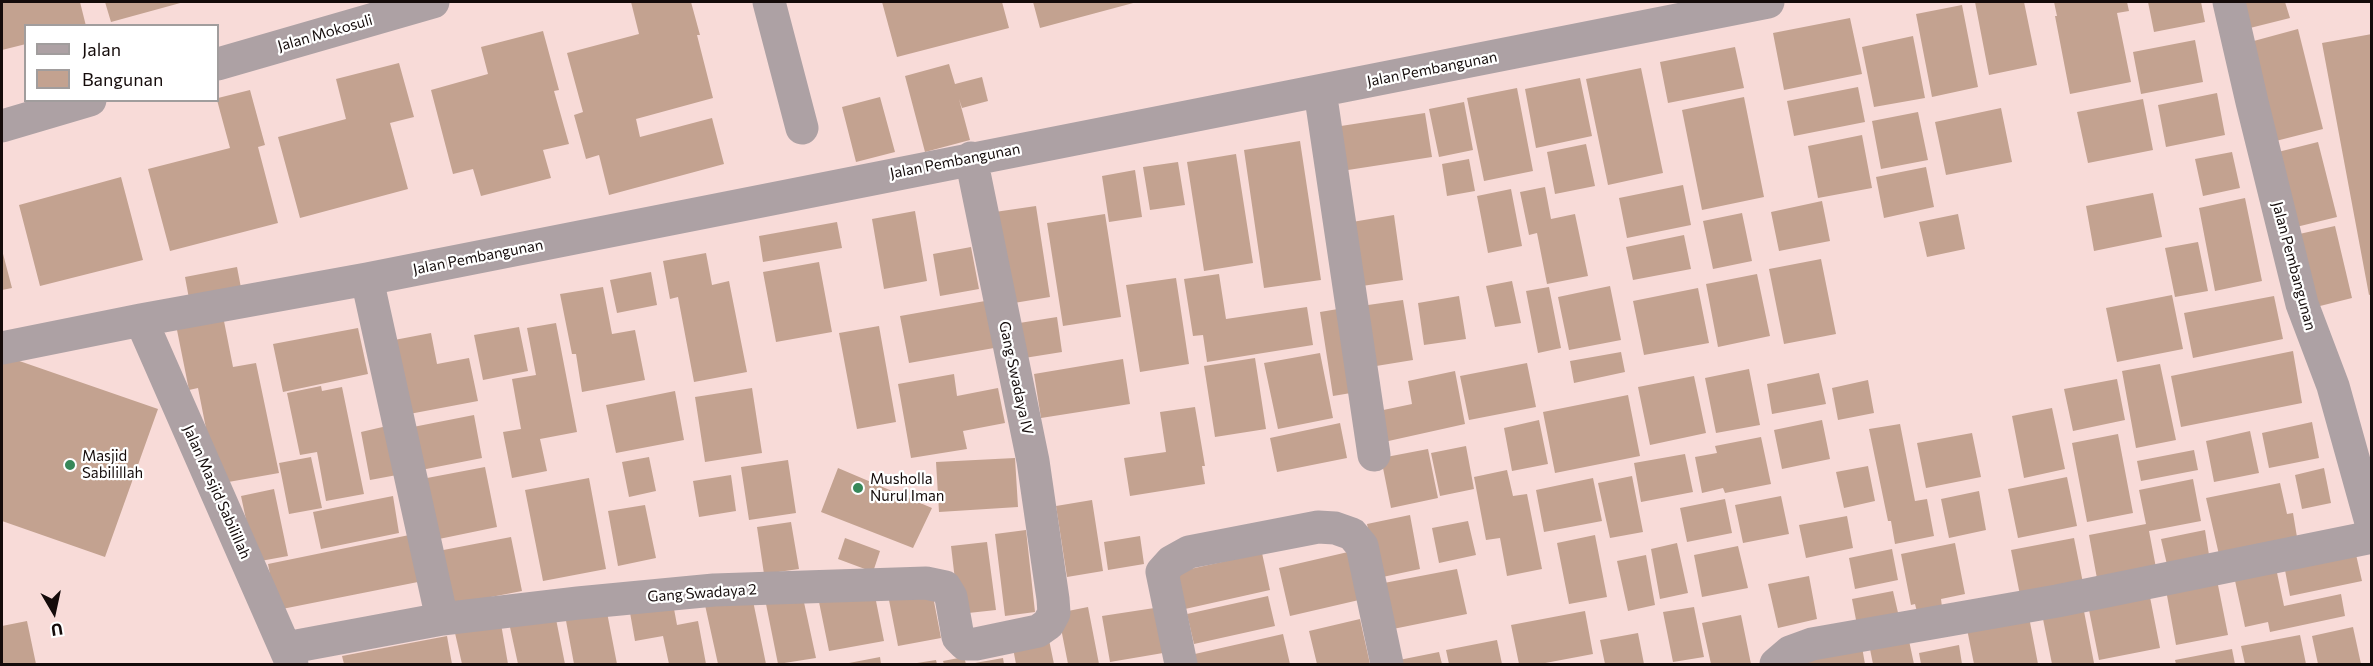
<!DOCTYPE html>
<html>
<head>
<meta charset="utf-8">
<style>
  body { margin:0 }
  #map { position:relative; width:2373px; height:666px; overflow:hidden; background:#f8dbd8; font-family:Commissioner,sans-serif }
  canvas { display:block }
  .frame { position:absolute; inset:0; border:3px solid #140b0a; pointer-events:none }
  .legend { position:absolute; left:24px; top:24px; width:195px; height:78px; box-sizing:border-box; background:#fff; border:2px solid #a19d9d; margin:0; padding:8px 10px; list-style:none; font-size:18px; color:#140b0a }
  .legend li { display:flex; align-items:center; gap:12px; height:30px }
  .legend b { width:30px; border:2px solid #a19d9d }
  .north { position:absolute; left:24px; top:582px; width:60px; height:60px; -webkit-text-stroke:4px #fff; paint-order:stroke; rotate:171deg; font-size:16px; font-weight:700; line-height:24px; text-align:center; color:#140b0a }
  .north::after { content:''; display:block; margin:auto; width:21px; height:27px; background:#140b0a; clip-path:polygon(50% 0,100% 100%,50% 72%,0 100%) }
</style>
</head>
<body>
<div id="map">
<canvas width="2373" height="666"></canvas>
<div class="frame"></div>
<ul class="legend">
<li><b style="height:8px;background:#ada1a4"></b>Jalan</li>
<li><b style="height:16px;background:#c3a290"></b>Bangunan</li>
</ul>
<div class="north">U</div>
</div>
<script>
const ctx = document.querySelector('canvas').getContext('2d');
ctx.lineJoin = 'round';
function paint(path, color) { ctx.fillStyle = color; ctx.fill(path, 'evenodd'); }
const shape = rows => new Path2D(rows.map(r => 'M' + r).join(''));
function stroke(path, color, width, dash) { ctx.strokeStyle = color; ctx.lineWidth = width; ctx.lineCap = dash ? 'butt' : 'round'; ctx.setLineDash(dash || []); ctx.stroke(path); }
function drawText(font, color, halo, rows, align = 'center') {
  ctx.font = font + ' Commissioner,sans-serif'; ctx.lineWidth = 4.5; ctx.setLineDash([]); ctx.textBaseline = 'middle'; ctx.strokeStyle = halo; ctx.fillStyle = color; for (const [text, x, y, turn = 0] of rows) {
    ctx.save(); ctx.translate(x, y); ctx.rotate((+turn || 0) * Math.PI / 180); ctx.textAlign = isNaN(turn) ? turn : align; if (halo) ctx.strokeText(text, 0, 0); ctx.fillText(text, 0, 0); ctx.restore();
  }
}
const building = shape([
  [2,2,80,2,86,26,26,26,26,44,2,50],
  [105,2,184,2,111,22],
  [631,2,691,2,700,35,697,35,713,98,636,119,640,137,712,118,724,164,609,195,599,155,586,159,574,115,583,112,567,53,639,34],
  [882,2,1002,2,1009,28,897,57],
  [1033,2,1137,2,1040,28],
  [1975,2,2024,2,2037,65,1989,75],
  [2054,2,2127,2,2129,11,2117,13,2131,82,2070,94,2055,16,2057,16],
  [2148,2,2201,2,2205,22,2154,32],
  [2234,2,2285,2,2290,18,2242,30],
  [1962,5,1978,87,1932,97,1916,14],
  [1850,18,1862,74,1784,90,1773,33],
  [2298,29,2323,129,2264,144,2239,45],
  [543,31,559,90,554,91,569,144,543,150,551,178,481,196,473,169,453,174,431,90,488,74,481,47],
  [2372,34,2372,294,2369,295,2322,43],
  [1913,36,1925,98,1874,107,1862,47],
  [2195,40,2203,82,2141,94,2133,52],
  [1735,47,1744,88,1668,103,1660,62],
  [399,63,414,117,390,123,408,189,300,218,278,137,346,119,336,79],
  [949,64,955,84,982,77,988,101,962,108,959,99,970,140,925,152,905,76],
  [1641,68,1663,173,1608,185,1586,79],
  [1580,78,1592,136,1536,148,1525,89],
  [1858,87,1865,122,1794,136,1787,101],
  [1517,88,1533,171,1484,181,1467,98],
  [250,90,265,145,258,147,278,223,170,251,148,169,230,148,217,100,218,98],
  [2217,93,2225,135,2166,147,2158,105],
  [880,97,895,152,856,162,842,107],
  [1744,97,1764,197,1702,210,1682,110],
  [2143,99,2153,150,2088,163,2077,112],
  [1464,102,1473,150,1439,157,1429,109],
  [2001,108,2012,162,1946,175,1935,122],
  [1918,112,1928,160,1881,169,1872,121],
  [1425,113,1432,157,1335,172,1328,128],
  [1862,135,1872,188,1818,198,1808,146],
  [1300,141,1321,280,1264,288,1244,150],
  [2318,142,2337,217,2288,229,2270,154],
  [1586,144,1595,186,1555,194,1547,152],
  [2232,152,2240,188,2203,196,2195,159],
  [1236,154,1253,263,1204,271,1187,162],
  [1469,159,1475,191,1447,196,1442,164],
  [1178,162,1185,205,1150,210,1143,167],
  [1926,167,1934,207,1884,218,1876,177],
  [1135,170,1142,217,1109,222,1102,176],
  [121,177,143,260,40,286,19,205],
  [1683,185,1691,225,1627,238,1619,198],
  [1545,187,1551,219,1575,214,1588,276,1547,284,1537,233,1529,235,1520,192],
  [1511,189,1522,246,1488,253,1477,196],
  [2153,193,2162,237,2094,251,2086,206],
  [2245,198,2262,281,2215,291,2199,208],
  [1822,201,1830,241,1779,251,1771,212],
  [1036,206,1050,297,1002,305,988,213],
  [915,211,927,281,884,289,872,219],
  [1742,213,1752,261,1713,269,1703,221],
  [1105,214,1121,317,1063,326,1047,223],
  [1958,214,1965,249,1927,257,1919,222],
  [1394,215,1403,280,1362,286,1352,222],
  [837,222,842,248,763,262,759,236],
  [2335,226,2352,298,2304,310,2286,237],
  [1684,235,1691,269,1633,280,1626,247],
  [2198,242,2208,291,2175,297,2165,248],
  [971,247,979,289,940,296,933,254],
  [2,250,12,288,2,290],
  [706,253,712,285,729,281,747,372,694,382,678,297,670,299,663,261],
  [1821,259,1836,334,1784,344,1769,269],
  [819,262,832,332,776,342,763,272],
  [237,267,242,293,190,304,185,277],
  [651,272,657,305,617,313,610,280],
  [1219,274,1226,319,1307,307,1313,345,1207,362,1203,335,1193,336,1184,279],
  [1757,274,1770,336,1718,347,1706,284],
  [1176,278,1189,364,1140,372,1126,285],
  [1512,281,1521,323,1495,327,1486,286],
  [1610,286,1621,340,1569,350,1558,297],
  [603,287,612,334,635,330,645,380,582,392,576,354,572,354,560,294],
  [1549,287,1561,348,1538,353,1526,291],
  [1698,288,1709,343,1644,355,1633,301],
  [2172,295,2183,349,2117,362,2106,308],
  [1459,296,1466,339,1424,345,1418,303],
  [2274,296,2283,339,2193,358,2184,313],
  [1403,300,1413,360,1370,367,1361,306],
  [985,301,994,348,909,363,900,316],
  [1350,307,1363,391,1333,396,1320,312],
  [223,316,233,367,256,363,279,473,217,484,198,388,189,390,176,325],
  [1057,317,1062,352,1018,359,1013,324],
  [556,323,577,432,540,439,547,471,512,478,503,432,521,429,512,379,536,375,527,328],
  [879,326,896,422,857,429,839,333],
  [519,327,528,371,483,380,474,335],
  [358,328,368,374,283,392,273,344],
  [431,333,437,364,469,358,478,401,404,415,389,341],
  [2293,351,2302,403,2181,427,2171,376],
  [1621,352,1625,372,1574,383,1570,361],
  [1320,353,1333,418,1278,429,1264,363],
  [2,355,158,409,105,557,2,521],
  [1255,358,1266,429,1215,437,1204,366],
  [1123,359,1130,404,1041,418,1034,374],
  [1527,363,1536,407,1469,420,1460,376],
  [2160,364,2176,440,2136,448,2122,371],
  [1749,369,1760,425,1716,433,1705,378],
  [1455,371,1465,424,1375,444,1369,413,1412,404,1408,381],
  [1819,373,1826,404,1772,414,1767,384],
  [954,374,957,396,998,388,1005,423,963,431,967,449,911,458,898,384],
  [1694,376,1706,433,1650,445,1638,387],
  [2117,379,2125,420,2073,431,2064,389],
  [1868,380,1874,413,1838,420,1832,388],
  [321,386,322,391,342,387,364,494,326,501,317,452,300,455,287,393],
  [752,388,762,453,705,462,695,397],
  [675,391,684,440,616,453,606,405],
  [1628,395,1640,456,1555,473,1543,412],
  [1195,407,1205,466,1202,466,1205,484,1130,496,1124,458,1166,452,1160,412],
  [2052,408,2065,469,2024,478,2012,416],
  [474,415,482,458,421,470,413,427],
  [1539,420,1548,464,1512,471,1504,428],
  [1822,420,1830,459,1782,469,1774,430],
  [2312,422,2319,458,2269,468,2262,433],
  [1340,423,1347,458,1277,472,1270,438],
  [1900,424,1915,501,1927,499,1934,536,1895,544,1891,521,1888,521,1869,429],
  [387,426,397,475,370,480,361,432],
  [2250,431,2259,473,2214,482,2206,441],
  [1972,433,1981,477,1926,488,1917,443],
  [2118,434,2133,513,2087,522,2072,443],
  [1761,437,1771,484,1725,493,1723,488,1702,493,1695,457,1717,453,1715,446],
  [1466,446,1474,489,1440,496,1431,453],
  [1428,449,1438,498,1391,508,1381,458],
  [2194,450,2198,470,2141,481,2137,461],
  [1685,454,1693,492,1641,502,1634,463],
  [311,457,322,508,289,514,279,463],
  [649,457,656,491,629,497,622,462],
  [1015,458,1018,507,939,512,936,462],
  [788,460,796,513,749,520,741,467],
  [1868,466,1875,501,1844,508,1836,472],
  [485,467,497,527,439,539,427,478],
  [838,468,932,508,913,548,821,512],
  [2324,468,2331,503,2302,509,2295,475],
  [1507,470,1513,496,1527,494,1542,569,1507,576,1500,538,1486,540,1474,477],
  [731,475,736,511,699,517,693,481],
  [1632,476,1643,532,1610,538,1598,483],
  [2067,477,2077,526,2018,538,2008,489],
  [589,478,606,569,543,581,525,490],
  [1593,478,1602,521,1544,532,1536,490],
  [2193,479,2201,521,2149,531,2157,573,2098,584,2089,535,2146,524,2139,490],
  [2280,483,2287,514,2293,513,2298,543,2220,559,2206,498],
  [274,489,288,556,255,562,241,496],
  [1979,491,1986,530,1949,538,1941,499],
  [393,496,399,533,321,549,313,512],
  [1781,496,1789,534,1743,543,1735,505],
  [1725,499,1732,533,1687,542,1680,508],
  [1092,500,1103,571,1067,577,1056,506],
  [645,505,656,558,618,566,608,511],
  [1410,515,1420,569,1378,578,1367,524],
  [1847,516,1853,548,1806,558,1799,525],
  [1468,521,1476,555,1439,563,1432,528],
  [791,522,799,569,764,574,757,527],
  [1026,530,1035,612,1005,616,995,534],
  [2205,530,2210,561,2168,569,2161,539],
  [419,533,428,580,277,610,268,564],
  [1595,535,1607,597,1569,604,1557,543],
  [1140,536,1144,564,1108,570,1104,542],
  [511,537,522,591,444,606,433,552],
  [845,538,880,551,873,572,838,559],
  [2074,538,2083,583,2020,595,2011,550],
  [987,542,996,610,959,614,951,546],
  [1677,543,1688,593,1660,599,1651,549],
  [1955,543,1965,594,1941,599,1942,607,1917,612,1915,604,1911,605,1901,554],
  [1738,546,1748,588,1702,597,1694,555],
  [1892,549,1898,580,1855,589,1849,558],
  [2355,550,2362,581,2290,596,2284,565],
  [1348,552,1359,600,1290,616,1279,568],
  [1262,553,1270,590,1185,609,1177,572],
  [1646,555,1655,605,1628,611,1617,561],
  [2276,568,2284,606,2341,594,2345,616,2270,632,2268,622,2245,627,2234,576],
  [1457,569,1467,614,1393,629,1384,583],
  [1809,576,1817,619,1778,628,1768,584],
  [2217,580,2228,635,2176,645,2166,590],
  [931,586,941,638,898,646,888,595],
  [874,591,884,641,829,651,819,602],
  [1893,591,1899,617,1857,625,1852,599],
  [802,593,816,658,778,664,765,599],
  [752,596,766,664,718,664,705,605],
  [1268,596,1275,626,1194,644,1187,614],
  [2150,597,2160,648,2099,660,2089,610],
  [672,598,677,625,698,621,706,664,669,664,663,636,635,641,629,607],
  [605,602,617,664,574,664,564,610],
  [2083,606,2094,663,2052,664,2042,614],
  [1088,607,1099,664,1068,664,1058,613],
  [1161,607,1169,652,1110,662,1102,616],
  [1694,607,1704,657,1673,662,1663,612],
  [554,609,565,664,518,664,508,618],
  [1585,611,1593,654,1540,664,1519,664,1511,625],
  [1741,615,1751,664,1711,664,1702,623],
  [2029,617,2038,664,1974,664,1967,629],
  [1360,619,1370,664,1317,664,1309,631],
  [27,621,36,664,2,664,2,626],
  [501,624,508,664,462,664,455,633],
  [2353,627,2361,664,2318,664,2312,636],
  [1638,633,1644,664,1605,664,1600,640],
  [1283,634,1290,664,1188,664,1186,656],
  [1048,635,1054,664,1016,664,1012,643],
  [2300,635,2306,664,2245,664,2241,646],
  [447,636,452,664,344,664,342,656],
  [1908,636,1914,664,1873,664,1869,644],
  [1497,640,1502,664,1449,664,1446,650],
  [1959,645,1962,664,1921,664,1919,653],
  [1862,647,1865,664,1795,664],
  [2232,649,2235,664,2176,664,2175,660],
  [1439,652,1442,664,1395,664,1394,661],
  [880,657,881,664,849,664,849,663],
  [964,657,966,664,944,664,943,661],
  [1003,658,1004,664,975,664,975,663],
  [936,660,937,664,917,664,917,663]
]);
const minor = shape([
  [769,2,802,128],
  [2229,2,2252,102,2302,304,2333,386,2372,526],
  [218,64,433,2],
  [1320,91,1374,455],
  [2,126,90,100],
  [367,279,442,619],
  [141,320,292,664],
  [2,348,141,320,367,279,1768,2],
  [286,648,442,619,578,603,714,590,926,583,945,587,951,597,958,637,965,644,976,644,1038,631,1048,624,1054,613,1053,599,1033,461,971,158],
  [1181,664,1162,572,1171,562,1189,552,1318,527,1335,528,1352,534,1362,546,1387,664],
  [1776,664,1790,652,1812,644,2057,601,2372,537]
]);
const markers = [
  [70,465,6,"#378859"],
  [858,488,6,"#378859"]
];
const streetNames = [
  ["Jalan Mokosuli",325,33,-16],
  ["Jalan Pembangunan",1432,69,-11],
  ["Jalan Pembangunan",955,161,-11],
  ["Jalan Pembangunan",478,257,-11],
  ["Jalan Pembangunan",2294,266,75],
  ["Gang Swadaya IV",1016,378,78],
  ["Jalan Masjid Sabilillah",217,492,66],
  ["Gang Swadaya 2",702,593,-4]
];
const poiNames = [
  ["Masjid",82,456],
  ["Sabilillah",82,473],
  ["Musholla",870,479],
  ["Nurul Iman",870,496]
];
paint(building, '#c3a290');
stroke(minor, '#ada1a4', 33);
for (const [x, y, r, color] of markers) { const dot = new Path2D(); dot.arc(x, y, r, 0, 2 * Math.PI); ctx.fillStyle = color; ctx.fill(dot); stroke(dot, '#fff', 2); }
drawText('15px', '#140b0a', '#fff', streetNames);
drawText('15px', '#140b0a', '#fff', poiNames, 'left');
</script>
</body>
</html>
